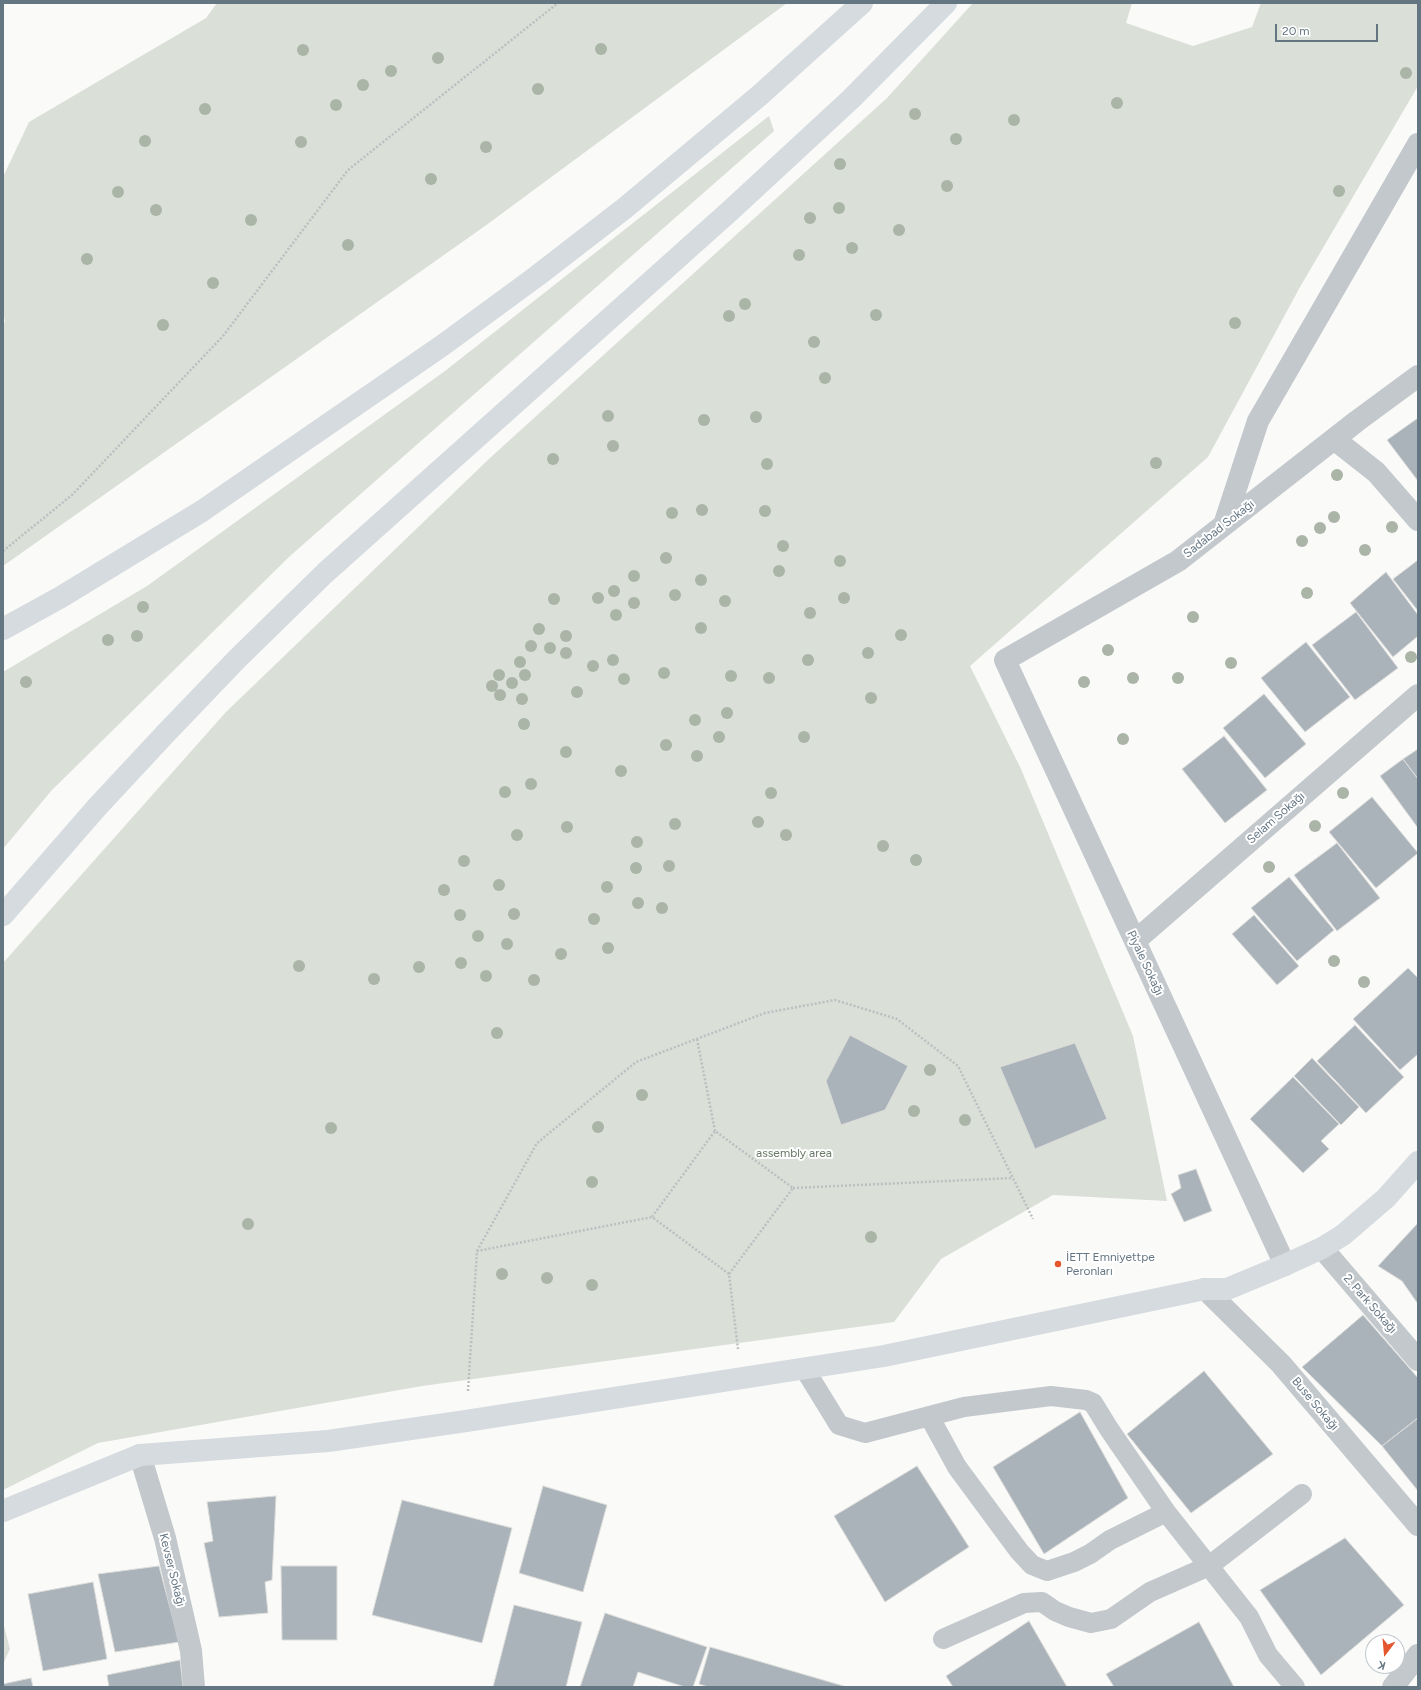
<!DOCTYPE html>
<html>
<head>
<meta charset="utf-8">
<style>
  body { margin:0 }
  #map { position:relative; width:1421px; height:1690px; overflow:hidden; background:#fafaf8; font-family:Figtree,sans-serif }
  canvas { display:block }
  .frame { position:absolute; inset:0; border:4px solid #657683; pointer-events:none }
  .north { position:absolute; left:1365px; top:1634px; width:40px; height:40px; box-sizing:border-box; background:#fff; border:1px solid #c1c8cd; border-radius:50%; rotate:196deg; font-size:11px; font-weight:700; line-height:16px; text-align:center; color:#657683 }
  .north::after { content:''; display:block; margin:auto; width:14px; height:18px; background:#e4572e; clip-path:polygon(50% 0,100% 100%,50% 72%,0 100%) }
  .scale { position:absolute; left:1275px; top:24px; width:103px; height:18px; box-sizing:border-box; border:2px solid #657683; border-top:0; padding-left:5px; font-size:12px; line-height:14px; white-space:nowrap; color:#657683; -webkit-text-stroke:3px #fff; paint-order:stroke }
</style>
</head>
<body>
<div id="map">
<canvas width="1421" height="1690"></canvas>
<div class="frame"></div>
<div class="north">K</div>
<div class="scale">20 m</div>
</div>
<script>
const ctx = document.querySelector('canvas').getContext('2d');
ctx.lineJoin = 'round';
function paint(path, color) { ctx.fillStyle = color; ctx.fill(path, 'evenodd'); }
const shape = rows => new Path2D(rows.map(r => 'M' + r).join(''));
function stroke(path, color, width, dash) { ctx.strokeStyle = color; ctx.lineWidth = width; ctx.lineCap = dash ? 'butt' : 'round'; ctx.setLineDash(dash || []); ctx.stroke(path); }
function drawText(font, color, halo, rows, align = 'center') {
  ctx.font = font + ' Figtree,sans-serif'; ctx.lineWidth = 4; ctx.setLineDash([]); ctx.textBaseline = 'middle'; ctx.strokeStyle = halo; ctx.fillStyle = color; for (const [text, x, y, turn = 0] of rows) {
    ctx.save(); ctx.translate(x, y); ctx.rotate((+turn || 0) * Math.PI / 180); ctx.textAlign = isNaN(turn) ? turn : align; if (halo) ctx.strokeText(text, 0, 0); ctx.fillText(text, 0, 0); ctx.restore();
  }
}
const green = shape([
  [217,3,787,3,485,226,3,566,3,324,5,322,3,309,3,177,29,122,206,18],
  [973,3,1132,3,1126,23,1193,46,1252,27,1261,3,1418,3,1418,86,1300,287,1208,457,970,666,1021,769,1133,1036,1167,1201,1053,1195,941,1259,894,1322,422,1386,98,1443,3,1490,3,963,226,712,491,457,887,98],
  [769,116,774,131,290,556,51,791,3,849,3,672,147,586,445,371],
  [3,1622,10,1649,3,1664]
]);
const building = shape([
  [1418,418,1418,481,1387,440,1418,418],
  [1418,560,1418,611,1393,579,1418,560],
  [1386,572,1418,615,1418,636,1393,657,1350,603,1386,572],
  [1356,612,1398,668,1355,700,1312,645,1356,612],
  [1306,642,1350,697,1305,732,1261,678,1306,642],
  [1264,694,1306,744,1265,778,1223,728,1264,694],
  [1224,736,1267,790,1225,823,1182,769,1224,736],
  [1418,749,1418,779,1403,759,1418,749],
  [1403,759,1418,779,1418,828,1380,776,1403,759],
  [1372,797,1418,853,1376,888,1329,832,1372,797],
  [1337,843,1380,898,1337,931,1294,875,1337,843],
  [1289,877,1334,930,1297,961,1251,908,1289,877],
  [1254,915,1299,966,1277,985,1232,934,1254,915],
  [1408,968,1418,978,1418,1054,1400,1070,1353,1019,1408,968],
  [1355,1025,1404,1077,1366,1113,1317,1061,1355,1025],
  [850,1035,908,1066,885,1110,841,1125,826,1081,850,1035],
  [1075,1043,1107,1119,1035,1149,1000,1067,1075,1043],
  [1312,1058,1359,1107,1341,1125,1294,1076,1312,1058],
  [1293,1077,1339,1124,1321,1141,1329,1149,1303,1173,1250,1119,1293,1077],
  [1196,1169,1212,1211,1184,1222,1171,1194,1181,1188,1178,1175,1196,1169],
  [1418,1223,1418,1304,1402,1281,1378,1266,1418,1223],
  [1363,1315,1418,1378,1418,1418,1382,1446,1302,1367,1363,1315],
  [1204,1371,1273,1454,1191,1513,1127,1434,1204,1371],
  [1080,1412,1128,1498,1044,1554,993,1467,1080,1412],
  [1418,1418,1418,1491,1382,1446,1418,1418],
  [917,1466,969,1547,885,1602,834,1516,917,1466],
  [543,1486,607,1505,583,1592,519,1573,543,1486],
  [276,1496,272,1580,265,1582,268,1613,219,1617,204,1543,213,1541,207,1502,276,1496],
  [402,1500,512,1528,482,1643,372,1615,402,1500],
  [1345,1538,1404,1605,1321,1675,1260,1590,1345,1538],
  [159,1566,179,1642,115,1652,98,1574,159,1566],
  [281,1566,337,1566,337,1640,282,1640,281,1566],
  [93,1582,107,1659,43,1671,28,1594,93,1582],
  [514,1605,582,1622,566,1687,493,1687,514,1605],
  [605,1613,707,1647,693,1687,685,1687,638,1672,633,1687,580,1687,605,1613],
  [1029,1621,1067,1687,953,1687,946,1676,1029,1621],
  [1199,1622,1234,1687,1114,1687,1106,1674,1199,1622],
  [710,1647,847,1687,708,1687,699,1684,710,1647],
  [180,1660,183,1687,109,1687,107,1675,180,1660],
  [31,1678,33,1687,3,1687,3,1684,31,1678]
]);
const path = shape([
  [3,551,72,495,223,336,348,170,558,3],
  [697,1039,715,1131],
  [793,1188,1013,1178],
  [477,1251,537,1143,636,1062,765,1013,835,1000,897,1019,958,1066,1033,1219],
  [729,1274,652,1217,715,1131,793,1188,729,1274,738,1349],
  [468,1391,477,1251,652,1217]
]);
const service = shape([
  [804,1368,839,1425,865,1433,964,1407,1051,1396,1086,1400,1093,1403,1109,1429,1166,1512,1249,1617,1268,1655,1295,1687],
  [929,1416,957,1467,1019,1551,1032,1565,1047,1571,1074,1562,1090,1554,1110,1540,1166,1512],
  [943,1639,1024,1603,1042,1602,1055,1611,1069,1617,1091,1623,1111,1619,1150,1592,1209,1566,1302,1494]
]);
const minor = shape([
  [1334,439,1376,472,1418,520],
  [1224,525,1258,421,1418,144],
  [1135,941,1418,695],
  [1322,1248,1418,1360],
  [1285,1265,1005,660,1178,561,1357,421,1418,376],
  [1205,1289,1281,1364,1418,1525],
  [140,1455,165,1538,187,1633,191,1651,194,1687]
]);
const tertiary = shape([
  [1393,1687,1418,1655]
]);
const secondary = shape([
  [3,1511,140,1455,328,1441,466,1421,884,1356,1205,1289,1227,1289,1285,1265,1322,1248,1343,1235,1386,1198,1418,1162]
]);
const motorway = shape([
  [3,629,61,597,202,511,443,345,537,276,625,208,760,95,862,3],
  [3,915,98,806,167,732,237,659,325,573,731,210,851,99,946,3]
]);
const trees = [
  [601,49],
  [303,50],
  [438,58],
  [391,71],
  [1406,73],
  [363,85],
  [538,89],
  [1117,103],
  [336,105],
  [205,109],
  [915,114],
  [1014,120],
  [956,139],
  [145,141],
  [301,142],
  [486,147],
  [840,164],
  [431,179],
  [947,186],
  [1339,191],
  [118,192],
  [839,208],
  [156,210],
  [810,218],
  [251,220],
  [899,230],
  [348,245],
  [852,248],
  [799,255],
  [87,259],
  [213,283],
  [745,304],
  [876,315],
  [729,316],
  [1235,323],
  [163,325],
  [814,342],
  [825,378],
  [608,416],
  [756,417],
  [704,420],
  [613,446],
  [553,459],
  [1156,463],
  [767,464],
  [1337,475],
  [702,510],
  [765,511],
  [672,513],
  [1334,517],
  [1392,527],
  [1320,528],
  [1302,541],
  [783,546],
  [1365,550],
  [666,558],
  [840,561],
  [779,571],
  [634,576],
  [701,580],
  [614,591],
  [1307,593],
  [675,595],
  [598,598],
  [844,598],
  [554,599],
  [725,601],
  [634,603],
  [143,607],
  [810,613],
  [616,615],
  [1193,617],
  [701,628],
  [539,629],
  [901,635],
  [137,636],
  [566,636],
  [108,640],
  [531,646],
  [550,648],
  [1108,650],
  [566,653],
  [868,653],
  [1411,657],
  [613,660],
  [808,660],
  [520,662],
  [1231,663],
  [593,666],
  [664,673],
  [499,675],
  [525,675],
  [731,676],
  [769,678],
  [1133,678],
  [1178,678],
  [624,679],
  [26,682],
  [1084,682],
  [512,683],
  [492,686],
  [577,692],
  [500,695],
  [871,698],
  [522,699],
  [727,713],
  [695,720],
  [524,724],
  [719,737],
  [804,737],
  [1123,739],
  [666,745],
  [566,752],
  [697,756],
  [621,771],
  [531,784],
  [505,792],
  [771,793],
  [1343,793],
  [758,822],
  [675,824],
  [1315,826],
  [567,827],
  [517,835],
  [786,835],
  [637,842],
  [883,846],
  [916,860],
  [464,861],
  [669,866],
  [1269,867],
  [636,868],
  [499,885],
  [607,887],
  [444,890],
  [638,903],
  [662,908],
  [514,914],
  [460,915],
  [594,919],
  [478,936],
  [507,944],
  [608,948],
  [561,954],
  [1334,961],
  [461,963],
  [299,966],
  [419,967],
  [486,976],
  [374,979],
  [534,980],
  [1364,982],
  [497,1033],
  [930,1070],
  [642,1095],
  [914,1111],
  [965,1120],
  [598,1127],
  [331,1128],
  [592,1182],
  [248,1224],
  [871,1237],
  [502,1274],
  [547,1278],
  [592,1285]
];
const markers = [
  [1058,1264,4,"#e4572e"]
];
const streetNames = [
  ["Sadabad Sokağı",1219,529,-38],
  ["Selam Sokağı",1276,818,-41],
  ["Piyale Sokağı",1145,963,65],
  ["2. Park Sokağı",1370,1304,49],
  ["Buse Sokağı",1315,1404,50],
  ["Kevser Sokağı",172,1570,76]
];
const parkNames = [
  ["assembly area",794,1153]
];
const poiNames = [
  ["İETT Emniyettpe",1066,1257],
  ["Peronları",1066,1271]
];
paint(green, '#dadfd7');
paint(building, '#aab3b9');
stroke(building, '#dcdcda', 1);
stroke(path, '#bbbfc2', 2.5, [2, 2]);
stroke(service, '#c3c8cc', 20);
stroke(minor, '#c3c8cc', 22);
stroke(tertiary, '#c3c8cc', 22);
stroke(secondary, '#d6dbdf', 22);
stroke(motorway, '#d6dbdf', 22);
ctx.fillStyle = '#aab4a7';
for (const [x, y] of trees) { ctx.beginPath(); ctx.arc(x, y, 6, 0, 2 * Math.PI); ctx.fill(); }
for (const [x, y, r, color] of markers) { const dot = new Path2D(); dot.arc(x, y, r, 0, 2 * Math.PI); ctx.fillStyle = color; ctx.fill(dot); stroke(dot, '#fff', 1.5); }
drawText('12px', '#657683', '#fff', streetNames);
drawText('12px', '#687a64', '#fff', parkNames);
drawText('12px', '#657683', '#fff', poiNames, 'left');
</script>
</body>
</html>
